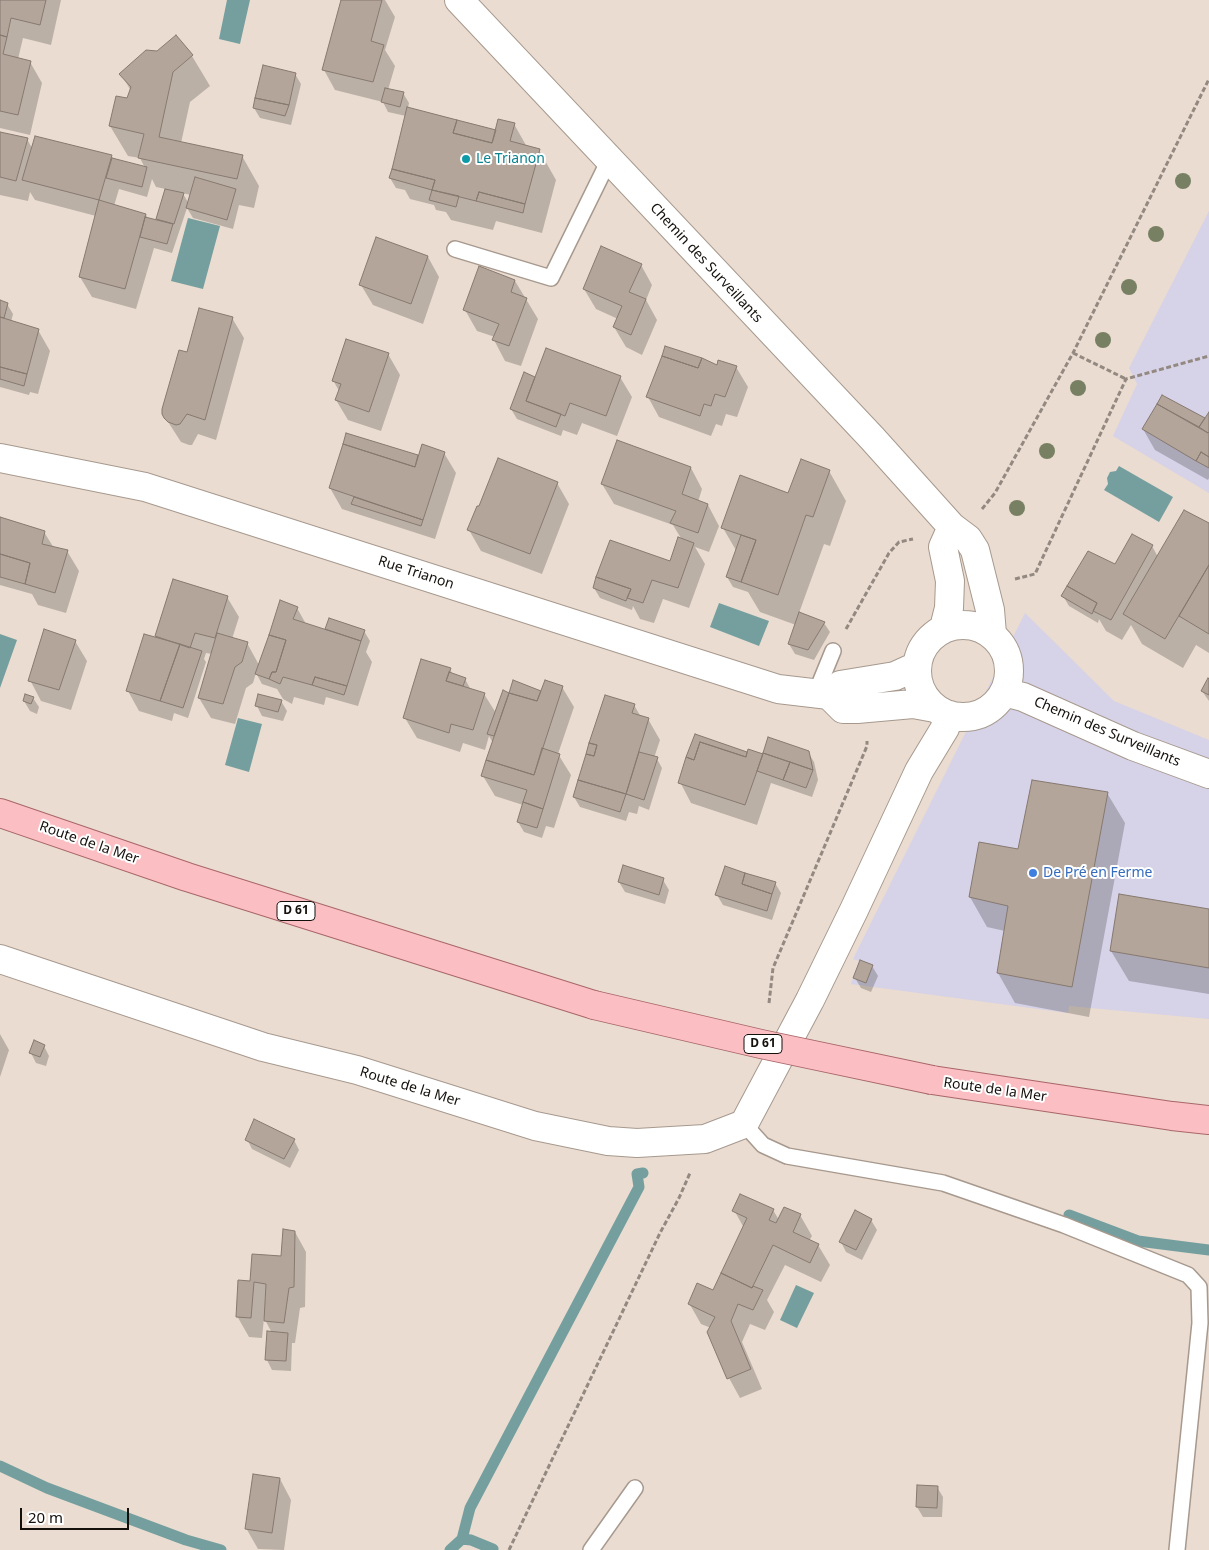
<!DOCTYPE html>
<html>
<head>
<meta charset="utf-8">
<style>
  body { margin:0 }
  #map { position:relative; width:1209px; height:1550px; overflow:hidden; background:#eadcd0; font-family:"Noto Sans",sans-serif }
  canvas { display:block }
  .scale { position:absolute; left:20px; top:1508px; width:109px; height:22px; box-sizing:border-box; border:2px solid #14100c; border-top:0; padding-left:6px; font-size:15px; line-height:18px; white-space:nowrap; color:#14100c; -webkit-text-stroke:4px #fff; paint-order:stroke }
</style>
</head>
<body>
<div id="map">
<canvas width="1209" height="1550"></canvas>
<div class="scale">20 m</div>
</div>
<script>
const ctx = document.querySelector('canvas').getContext('2d');
ctx.lineJoin = 'round';
function paint(path, color) { ctx.fillStyle = color; ctx.fill(path, 'evenodd'); }
const shape = rows => new Path2D(rows.map(r => 'M' + r).join(''));
function stroke(path, color, width, dash) { ctx.strokeStyle = color; ctx.lineWidth = width; ctx.lineCap = dash ? 'butt' : 'round'; ctx.setLineDash(dash || []); ctx.stroke(path); }
function drawText(font, color, halo, rows, align = 'center') {
  ctx.font = font + ' "Noto Sans",sans-serif'; ctx.lineWidth = 4; ctx.setLineDash([]); ctx.textBaseline = 'middle'; ctx.strokeStyle = halo; ctx.fillStyle = color; for (const [text, x, y, turn = 0] of rows) {
    ctx.save(); ctx.translate(x, y); ctx.rotate((+turn || 0) * Math.PI / 180); ctx.textAlign = isNaN(turn) ? turn : align; if (halo) ctx.strokeText(text, 0, 0); ctx.fillText(text, 0, 0); ctx.restore();
  }
}
const commercial = shape([
  [1209,211,1209,493,1113,436,1137,384,1129,368],
  [1025,613,1114,701,1209,740,1209,1019,1069,1006,1068,1013,851,984,859,961,853,959]
]);
const water = shape([
  [227,0,250,0,240,44,219,39],
  [188,218,220,226,203,289,171,281],
  [1119,466,1173,497,1159,522,1104,490,1108,484,1107,478,1110,472,1116,471],
  [719,603,769,621,759,646,710,627],
  [0,634,17,640,0,688],
  [238,718,262,724,249,772,225,765],
  [796,1285,814,1293,797,1328,780,1320]
]);
const shadow = shape([
  [0,0,61,0,51,45,23,38,18,59,30,62,42,83,30,135,0,128],
  [343,0,385,0,395,17,385,50,395,66,388,90,403,93,409,103,408,108,496,131,514,124,527,147,539,150,556,180,542,233,496,221,493,230,451,220,446,212,436,210,434,205,410,199,405,190,396,188,390,178,406,116,388,112,383,102,335,90,324,70],
  [176,37,192,56,210,86,190,102,181,143,242,156,259,186,254,208,239,205,233,229,193,218,187,208,172,253,154,248,136,309,92,297,80,277,96,216,35,200,30,192,28,201,0,195,0,133,27,139,32,148,111,156,113,159,145,168,140,158,128,156,110,126,128,100,131,91,121,74,157,53],
  [152,179,156,187,166,189,157,221,148,219,146,215,114,206,119,189,147,197],
  [182,193,191,195,189,204,185,197],
  [295,74,301,84,291,125,260,118,254,108],
  [428,257,439,277,423,324,373,305,361,285],
  [641,265,652,285,646,300,657,320,642,355,626,347,614,327,618,319,596,309,584,289],
  [515,281,538,319,521,366,505,361,494,340,495,337,477,331,465,310],
  [0,302,7,304,13,314,11,322,38,330,50,351,38,394,30,392,29,395,0,387],
  [232,318,244,338,216,440,198,434,192,445,189,445,181,442,163,414,188,353],
  [388,354,400,375,381,431,348,420,336,400,339,391,333,380],
  [718,366,736,367,748,387,737,417,726,414,722,426,716,424,711,436,659,417,648,397],
  [525,374,536,378,620,377,632,397,617,436,582,423,577,435,563,430,561,436,517,419,511,409],
  [1162,397,1205,420,1209,414,1209,478,1208,480,1155,450,1143,429],
  [347,435,419,457,444,453,456,473,435,539,342,509,330,488],
  [618,442,691,468,702,489,698,502,708,505,719,526,709,552,695,547,705,564,689,608,663,599,654,623,640,619,633,606,632,610,600,598,594,588,671,562,682,540,673,525,614,504,602,484],
  [829,471,846,501,830,546,824,544,799,613,824,623,830,632,814,660,795,654,789,644,796,625,760,612,748,592,733,587,727,577,737,552,723,528,789,495],
  [557,483,569,504,542,574,481,551,469,530,480,508],
  [0,519,44,532,54,548,67,551,79,571,66,613,38,605,32,594,0,585],
  [1209,525,1209,653,1196,645,1183,668,1142,644,1131,625,1122,640,1106,631,1099,619,1098,623,1069,606,1063,596,1115,565,1152,546,1158,557],
  [174,581,227,597,239,617,232,639,247,643,259,665,297,608,306,624,328,631,326,629,364,631,370,641,366,652,372,662,358,706,326,697,324,705,294,697,292,704,283,699,277,689,262,684,256,673,253,683,246,688,235,724,211,718,199,698,212,654,206,653,204,659,206,662,188,718,174,713,172,721,139,711,128,691,155,637],
  [75,641,87,661,71,710,41,701,30,680],
  [450,669,453,675,465,679,471,690,484,694,496,713,503,692,510,695,542,692,562,687,574,707,558,754,571,775,554,828,546,826,542,838,524,832,518,822,523,805,495,796,483,776,493,743,489,736,485,750,463,743,460,752,417,738,405,718],
  [1209,680,1209,701,1202,691],
  [33,698,39,707,37,714,30,711,24,701],
  [281,701,287,711,283,721,262,716,257,706],
  [634,705,641,717,648,719,660,740,654,758,657,759,662,768,649,810,639,806,637,814,629,812,626,821,580,807,574,797],
  [808,752,814,762,818,780,812,797,771,783,757,825,691,803,680,782,746,753,748,755,763,755],
  [1107,793,1125,823,1089,1017,1015,1003,998,973,1005,931,987,927,970,897,1019,850],
  [663,880,669,890,665,904,625,892,619,882],
  [775,883,781,893,772,920,723,905,717,895],
  [1209,911,1209,994,1129,981,1111,951],
  [872,966,878,976,871,992,861,988,855,978],
  [0,1034,9,1050,0,1077],
  [44,1046,49,1056,46,1066,36,1063,31,1053],
  [247,1139,294,1140,299,1150,290,1168,252,1149],
  [734,1210,773,1210,779,1220,800,1215,812,1236,809,1241,818,1245,830,1265,821,1282,785,1265,767,1300,774,1312,765,1330,750,1324,742,1342,762,1389,740,1398,729,1378,711,1328,701,1324,689,1303,714,1292,744,1228],
  [871,1220,877,1230,862,1260,846,1252,841,1242],
  [295,1232,306,1252,305,1307,300,1308,295,1343,292,1343,291,1371,272,1370,267,1360,272,1333,264,1318,262,1338,249,1337,237,1316,251,1283,282,1257],
  [280,1479,291,1500,284,1550,258,1549,246,1528],
  [937,1487,943,1497,942,1517,923,1517,917,1507]
]);
const stream = shape([
  [1069,1215,1138,1241,1209,1250],
  [0,1466,47,1488,186,1540,221,1550],
  [462,1539,471,1540,493,1549],
  [450,1550,462,1539,470,1508,639,1187,637,1174,643,1173]
]);
const building = shape([
  [0,0,46,0,40,25,11,18,7,37,0,35,0,0],
  [341,0,382,0,371,41,384,45,373,82,322,70,341,0],
  [0,35,7,37,3,54,31,61,18,115,0,111,0,35],
  [176,35,193,55,173,72,159,137,243,155,237,179,138,158,144,134,109,126,116,96,127,98,131,87,119,74,146,50,157,51,176,35],
  [263,65,296,73,289,105,255,98,263,65],
  [385,88,404,92,400,107,381,102,385,88],
  [255,98,289,105,285,116,253,108,255,98],
  [407,107,457,120,453,133,492,143,498,119,515,123,510,141,540,149,525,204,479,192,476,201,432,190,435,180,392,169,407,107],
  [457,120,496,130,492,143,453,133,457,120],
  [0,132,28,138,16,181,0,177,0,132],
  [35,136,112,155,99,200,22,180,35,136],
  [112,158,147,167,142,187,106,178,112,158],
  [392,169,435,180,432,190,389,178,392,169],
  [195,177,236,189,227,220,186,208,195,177],
  [165,189,184,193,174,224,156,219,165,189],
  [432,190,459,196,456,207,429,200,432,190],
  [479,192,525,204,523,213,476,201,479,192],
  [99,200,146,214,125,289,79,277,99,200],
  [145,217,173,224,167,244,140,237,145,217],
  [376,237,428,256,411,304,359,285,376,237],
  [601,246,642,264,629,292,646,299,631,335,613,327,622,306,583,289,601,246],
  [479,266,515,280,511,292,527,298,509,346,492,340,499,324,463,310,479,266],
  [0,300,8,303,4,318,0,317,0,300],
  [199,308,233,317,205,420,187,414,180,424,176,425,168,422,164,418,162,414,162,409,179,350,187,352,199,308],
  [0,317,39,329,27,374,0,367,0,317],
  [346,339,389,353,369,412,335,400,341,384,332,381,346,339],
  [665,346,702,358,698,368,662,356,665,346],
  [546,348,621,376,606,416,570,403,565,416,526,401,546,348],
  [662,356,698,368,702,358,717,365,718,360,737,366,725,397,715,394,711,406,704,404,700,416,646,397,662,356],
  [0,367,27,374,24,386,0,379,0,367],
  [524,372,535,377,526,401,561,414,556,427,510,409,524,372],
  [1162,395,1205,418,1199,427,1157,404,1162,395],
  [1157,404,1208,433,1209,432,1209,457,1201,452,1196,461,1142,429,1157,404],
  [1209,412,1209,432,1208,433,1199,427,1209,412],
  [346,433,418,455,415,467,343,444,346,433],
  [617,440,691,467,682,494,708,504,698,533,670,523,676,511,601,484,617,440],
  [343,444,415,467,422,444,445,452,423,520,329,488,343,444],
  [1201,452,1209,457,1209,468,1196,461,1201,452],
  [498,458,558,482,530,554,467,530,477,506,479,506,498,458],
  [801,459,830,470,813,517,806,515,778,595,741,582,756,540,721,528,740,475,788,493,801,459],
  [354,497,423,520,421,526,351,504,354,497],
  [1184,510,1209,523,1209,565,1165,639,1123,614,1184,510],
  [0,517,45,531,42,544,68,550,55,593,25,584,30,563,0,554,0,517],
  [1132,534,1153,545,1111,620,1093,611,1097,603,1067,586,1088,551,1115,564,1132,534],
  [741,535,756,540,741,582,726,577,741,535],
  [678,537,694,543,678,588,652,580,643,603,627,598,631,589,596,577,610,540,670,561,678,537],
  [0,554,30,563,25,584,0,577,0,554],
  [1209,565,1209,634,1179,616,1209,565],
  [596,577,631,589,626,601,593,588,596,577],
  [173,579,228,596,215,638,195,633,190,648,155,636,173,579],
  [1067,586,1097,603,1092,614,1061,596,1067,586],
  [280,600,298,607,293,619,361,641,347,686,315,677,312,685,283,677,280,684,269,679,272,672,276,672,286,640,269,635,280,600],
  [799,612,825,622,808,650,788,644,799,612],
  [329,618,365,630,361,641,325,629,329,618],
  [44,629,76,640,59,690,28,681,44,629],
  [217,633,248,642,242,662,235,667,223,704,198,698,217,633],
  [144,634,180,644,160,701,126,691,144,634],
  [269,635,286,640,276,672,272,672,269,679,255,674,269,635],
  [180,644,202,651,183,708,160,701,180,644],
  [421,659,451,668,446,681,485,693,473,730,451,724,449,733,403,718,421,659],
  [449,672,466,678,463,686,446,681,449,672],
  [315,677,347,686,344,695,312,685,315,677],
  [1208,678,1209,679,1209,695,1201,691,1208,678],
  [513,680,541,691,537,701,509,693,513,680],
  [545,680,563,686,534,775,486,760,509,693,537,701,545,680],
  [503,690,509,693,494,736,487,734,503,690],
  [25,694,34,697,31,704,23,701,25,694],
  [258,694,282,700,278,712,255,706,258,694],
  [605,695,635,704,632,713,649,718,626,794,578,780,586,754,594,756,597,745,589,743,605,695],
  [695,734,747,752,746,757,700,742,694,760,686,757,695,734],
  [768,737,809,751,813,770,763,753,768,737],
  [700,742,746,757,748,749,763,754,745,805,678,783,686,757,694,760,700,742],
  [589,743,597,745,594,756,586,754,589,743],
  [542,748,560,754,543,809,523,802,527,790,481,776,486,760,534,775,542,748],
  [639,752,658,757,644,800,626,794,639,752],
  [763,753,790,762,783,780,757,771,763,753],
  [790,762,813,770,806,788,783,780,790,762],
  [578,780,626,794,620,812,573,797,578,780],
  [1032,780,1108,792,1072,987,997,973,1008,906,969,897,979,842,1018,849,1032,780],
  [523,802,543,809,537,828,517,822,523,802],
  [623,865,664,878,659,895,618,882,623,865],
  [725,866,745,873,742,884,772,894,767,911,715,895,725,866],
  [745,873,776,882,772,894,742,884,745,873],
  [1119,894,1209,909,1209,968,1110,951,1119,894],
  [860,960,873,965,866,983,853,978,860,960],
  [34,1040,45,1045,40,1057,29,1053,34,1040],
  [254,1119,295,1139,284,1159,245,1140,254,1119],
  [740,1194,774,1209,769,1220,776,1223,784,1207,801,1214,793,1232,819,1244,810,1263,773,1245,752,1288,721,1273,747,1218,732,1211,740,1194],
  [855,1210,872,1219,856,1250,839,1242,855,1210],
  [283,1229,295,1231,294,1287,289,1288,284,1323,264,1321,266,1284,254,1282,251,1318,236,1317,238,1280,250,1281,252,1254,281,1256,283,1229],
  [721,1273,752,1288,753,1286,763,1290,753,1310,738,1304,731,1321,751,1369,727,1379,707,1332,715,1317,688,1304,697,1283,713,1290,721,1273],
  [267,1331,288,1333,286,1361,265,1360,267,1331],
  [253,1474,280,1478,272,1533,245,1529,253,1474],
  [917,1485,938,1486,937,1508,916,1507,917,1485]
]);
const path = shape([
  [1073,353,1126,379],
  [982,509,995,493,1073,353,1209,79],
  [1015,579,1035,574,1126,379,1209,356],
  [846,629,889,553,899,542,913,539],
  [769,1003,773,968,867,746,867,741],
  [509,1550,660,1233,679,1198,690,1173]
]);
const lane = shape([
  [455,249,551,278,609,160],
  [815,695,833,651],
  [744,1124,763,1145,787,1156,943,1183,1064,1225,1188,1275,1199,1287,1200,1323,1177,1550],
  [591,1550,635,1488]
]);
const street = shape([
  [459,0,872,438,952,527,968,539,975,550,990,610,992,634],
  [0,458,145,487,778,689,829,695,843,709,857,709,913,704,935,708],
  '917 671a46 46 0 1 1 92 0a46 46 0 1 1-92 0Z',
  [944,628,949,608,950,581,943,547,952,527],
  [1004,692,1023,697,1133,746,1209,774],
  [829,695,840,685,895,676,917,666],
  [0,959,263,1047,357,1070,535,1126,608,1141,637,1143,705,1139,744,1124,810,1000,854,910,919,771,945,728,950,715]
]);
const primary = shape([
  [0,813,187,877,594,1005],
  [932,1080,1172,1116,1209,1120]
]);
const primaryBridge = shape([
  [594,1005,761,1044,932,1080]
]);
const trees = [
  [1183,181],
  [1156,234],
  [1129,287],
  [1103,340],
  [1078,388],
  [1047,451],
  [1017,508]
];
const markers = [
  [466,159,5,"#0f9aa8"],
  [1033,873,5,"#3f7fe0"]
];
const shields = [
  [296,911,38],
  [763,1044,38]
];
const shieldNames = [
  ["D 61",296,911],
  ["D 61",763,1044]
];
const cultureNames = [
  ["Le Trianon",476,159]
];
const streetNames = [
  ["Chemin des Surveillants",706,263,47],
  ["Rue Trianon",416,573,18],
  ["Chemin des Surveillants",1107,732,23],
  ["Route de la Mer",89,843,19],
  ["Route de la Mer",410,1087,17],
  ["Route de la Mer",995,1090,8]
];
const shopNames = [
  ["De Pré en Ferme",1043,873]
];
paint(commercial, '#d6d2e7');
paint(water, '#759f9f');
paint(shadow, '#0003');
stroke(stream, '#759f9f', 11);
paint(building, '#b3a59a');
stroke(building, '#86796f', 1);
stroke(lane, '#a7998e', 18);
stroke(street, '#a7998e', 30);
stroke(primary, '#a96669', 30);
stroke(path, '#938980', 3, [5, 2.5]);
stroke(lane, '#fff', 15);
stroke(street, '#fff', 28);
stroke(primary, '#fbbfc3', 28);
stroke(primaryBridge, '#a96669', 30, []);
stroke(primaryBridge, '#fbbfc3', 28);
ctx.fillStyle = '#788063';
for (const [x, y] of trees) { ctx.beginPath(); ctx.arc(x, y, 8, 0, 2 * Math.PI); ctx.fill(); }
for (const [x, y, r, color] of markers) { const dot = new Path2D(); dot.arc(x, y, r, 0, 2 * Math.PI); ctx.fillStyle = color; ctx.fill(dot); stroke(dot, '#fff', 2); }
for (const [x, y, w] of shields) { const box = new Path2D(); box.roundRect(x - w / 2, y - 9.5, w, 19, 4); ctx.fillStyle = '#fff'; ctx.fill(box); stroke(box, '#14100c', 1); }
drawText('bold 12px', '#14100c', null, shieldNames);
drawText('14px', '#0d838f', '#fff', cultureNames, 'left');
drawText('14px', '#14100c', '#fff', streetNames);
drawText('14px', '#366cbe', '#fff', shopNames, 'left');
</script>
</body>
</html>
